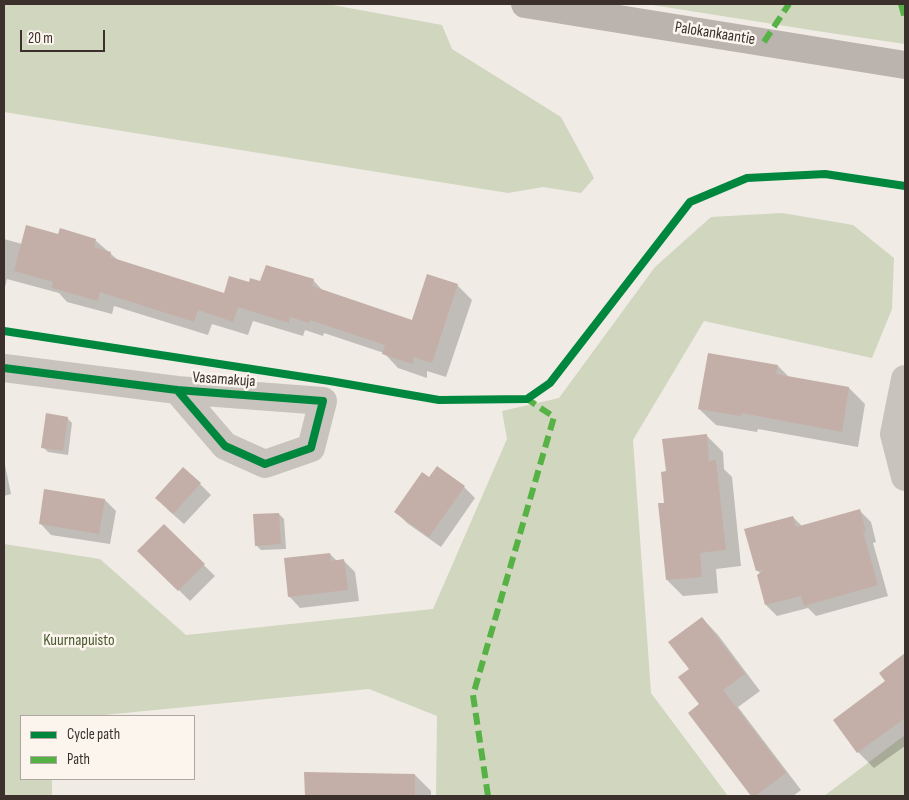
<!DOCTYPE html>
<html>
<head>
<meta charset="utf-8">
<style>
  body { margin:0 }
  #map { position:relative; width:909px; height:800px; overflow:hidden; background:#f0ebe5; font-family:"Sofia Sans Condensed",sans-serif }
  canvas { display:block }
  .frame { position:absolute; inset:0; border:5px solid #3b302b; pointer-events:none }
  .legend { position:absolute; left:20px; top:715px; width:175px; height:65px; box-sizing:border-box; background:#fbf5ee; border:1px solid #aea6a0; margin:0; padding:6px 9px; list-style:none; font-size:15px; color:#3b302b }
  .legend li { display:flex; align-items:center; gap:10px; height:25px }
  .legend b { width:25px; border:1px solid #aea6a0 }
  .scale { position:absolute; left:20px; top:30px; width:85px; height:22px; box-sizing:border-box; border:2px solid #3b302b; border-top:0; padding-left:6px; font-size:15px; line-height:18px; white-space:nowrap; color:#3b302b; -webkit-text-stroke:4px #fbf5ee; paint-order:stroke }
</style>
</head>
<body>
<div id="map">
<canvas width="909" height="800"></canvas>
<div class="frame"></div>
<ul class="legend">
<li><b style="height:6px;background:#00873e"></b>Cycle path</li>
<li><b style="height:6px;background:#57b246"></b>Path</li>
</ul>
<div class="scale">20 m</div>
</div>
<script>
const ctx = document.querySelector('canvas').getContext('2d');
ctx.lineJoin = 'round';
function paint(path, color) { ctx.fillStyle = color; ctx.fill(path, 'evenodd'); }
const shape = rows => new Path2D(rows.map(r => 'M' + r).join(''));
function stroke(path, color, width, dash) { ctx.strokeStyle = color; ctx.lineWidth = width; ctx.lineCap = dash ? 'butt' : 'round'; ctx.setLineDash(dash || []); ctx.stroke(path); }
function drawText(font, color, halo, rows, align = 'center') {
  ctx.font = font + ' "Sofia Sans Condensed",sans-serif'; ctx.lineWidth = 5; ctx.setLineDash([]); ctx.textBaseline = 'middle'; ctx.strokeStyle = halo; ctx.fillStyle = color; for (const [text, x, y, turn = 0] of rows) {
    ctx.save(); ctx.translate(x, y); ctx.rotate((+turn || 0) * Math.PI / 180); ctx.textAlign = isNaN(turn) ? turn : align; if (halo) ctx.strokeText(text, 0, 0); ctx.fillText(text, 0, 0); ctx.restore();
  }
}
const green = shape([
  [4,4,327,4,442,25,452,49,561,117,594,178,581,193,543,187,508,193,4,112],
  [646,4,905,4,905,44,830,33],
  [782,213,853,225,894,258,892,309,872,358,704,321,633,440,651,693,728,796,436,796,437,716,369,689,94,716,21,716,21,779,52,779,52,796,4,796,4,544,100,559,186,635,433,609,507,439,502,411,559,398,655,267,711,217],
  [905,735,905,796,824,796]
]);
const shadow = shape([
  [59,236,95,240,119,261,225,294,249,284,313,280,324,292,413,321,457,285,472,300,446,377,427,371,427,378,398,368,384,353,324,333,323,336,305,330,303,336,253,321,248,335,212,324,208,335,114,306,112,314,67,302,59,293,7,279,4,291,4,239,22,244],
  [778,366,789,377,849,388,865,404,858,447,758,429,757,432,716,425,699,409],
  [67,418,72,423,68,455,48,452,43,447],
  [706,435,723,452,724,469,732,477,741,566,716,569,718,593,683,596,667,580,667,473],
  [4,460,11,494,4,496],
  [430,478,464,487,475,498,441,547,407,523,396,512],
  [200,484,211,495,184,524,167,509],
  [105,500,116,511,110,544,51,535,40,523],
  [859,510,871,522,876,542,873,543,888,596,816,616,808,608,777,616,766,605,761,574,757,570,793,517,802,526],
  [279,514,284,519,286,549,261,550,256,545],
  [164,526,215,576,190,601,139,551],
  [330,554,337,561,344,561,355,572,359,601,300,608,289,596],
  [702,618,718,635,760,691,738,707,801,790,793,796,753,796,690,713,701,705,690,669],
  [905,655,905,746,874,768,858,752,887,682,880,673],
  [318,774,415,775,431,791,431,796,318,796]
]);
const building = shape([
  [26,225,58,234,60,228,96,239,94,247,111,252,110,257,224,293,229,276,249,282,250,278,260,281,266,265,314,279,312,286,412,320,427,274,458,284,432,363,413,357,413,364,382,354,385,345,310,320,309,323,290,317,289,323,238,307,233,322,198,310,194,322,100,292,98,301,52,288,53,282,14,271],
  [708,353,778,365,776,374,849,387,842,432,742,413,741,416,698,409],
  [46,413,68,417,63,451,41,448],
  [707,434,709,461,716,460,726,550,700,553,702,577,666,580,658,503,664,503,661,472,666,471,662,439],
  [437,466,465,486,429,537,394,512,422,472,429,477],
  [183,467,201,483,173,514,155,498],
  [44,489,105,499,99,534,39,524],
  [860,509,866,531,863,532,878,585,804,606,801,596,765,605,757,575,764,570,756,571,744,529,793,516,796,527],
  [279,513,281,544,255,546,253,514],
  [164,524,205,564,178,591,137,551],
  [330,553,331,561,344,559,348,590,288,597,284,558],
  [702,617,745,674,723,690,786,773,755,796,751,796,688,713,699,704,678,677,689,669,668,642],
  [905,653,905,718,857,753,833,720,885,681,879,673],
  [304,772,415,774,415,796,305,796]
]);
const minor = shape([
  [4,368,177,390,323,401,311,448,265,464,225,446,177,390],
  [905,379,894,434,905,477]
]);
const secondary = shape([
  [525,4,905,65]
]);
const quiet = shape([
  [901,4,905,19],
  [764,42,789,4],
  [488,796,473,695,554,417,527,399]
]);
const cycleway = shape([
  [4,331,330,381,439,400,527,399,550,383,690,202,747,178,825,174,905,186],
  [4,368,177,390,323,401,311,448,265,464,225,446,177,390]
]);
const streetNames = [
  ["Palokankaantie",715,34,9],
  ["Vasamakuja",224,380,4]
];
const parkNames = [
  ["Kuurnapuisto",79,641]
];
paint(green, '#d1d6bf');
paint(shadow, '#0003');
paint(building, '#c3afa7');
stroke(minor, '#c9c3be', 28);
stroke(secondary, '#bab3ae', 28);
stroke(quiet, '#57b246', 6, [12, 6]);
stroke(cycleway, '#00873e', 8);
drawText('16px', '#3b302b', '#fbf5ee', streetNames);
drawText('16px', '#4a5a2e', '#fbf5ee', parkNames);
</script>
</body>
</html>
